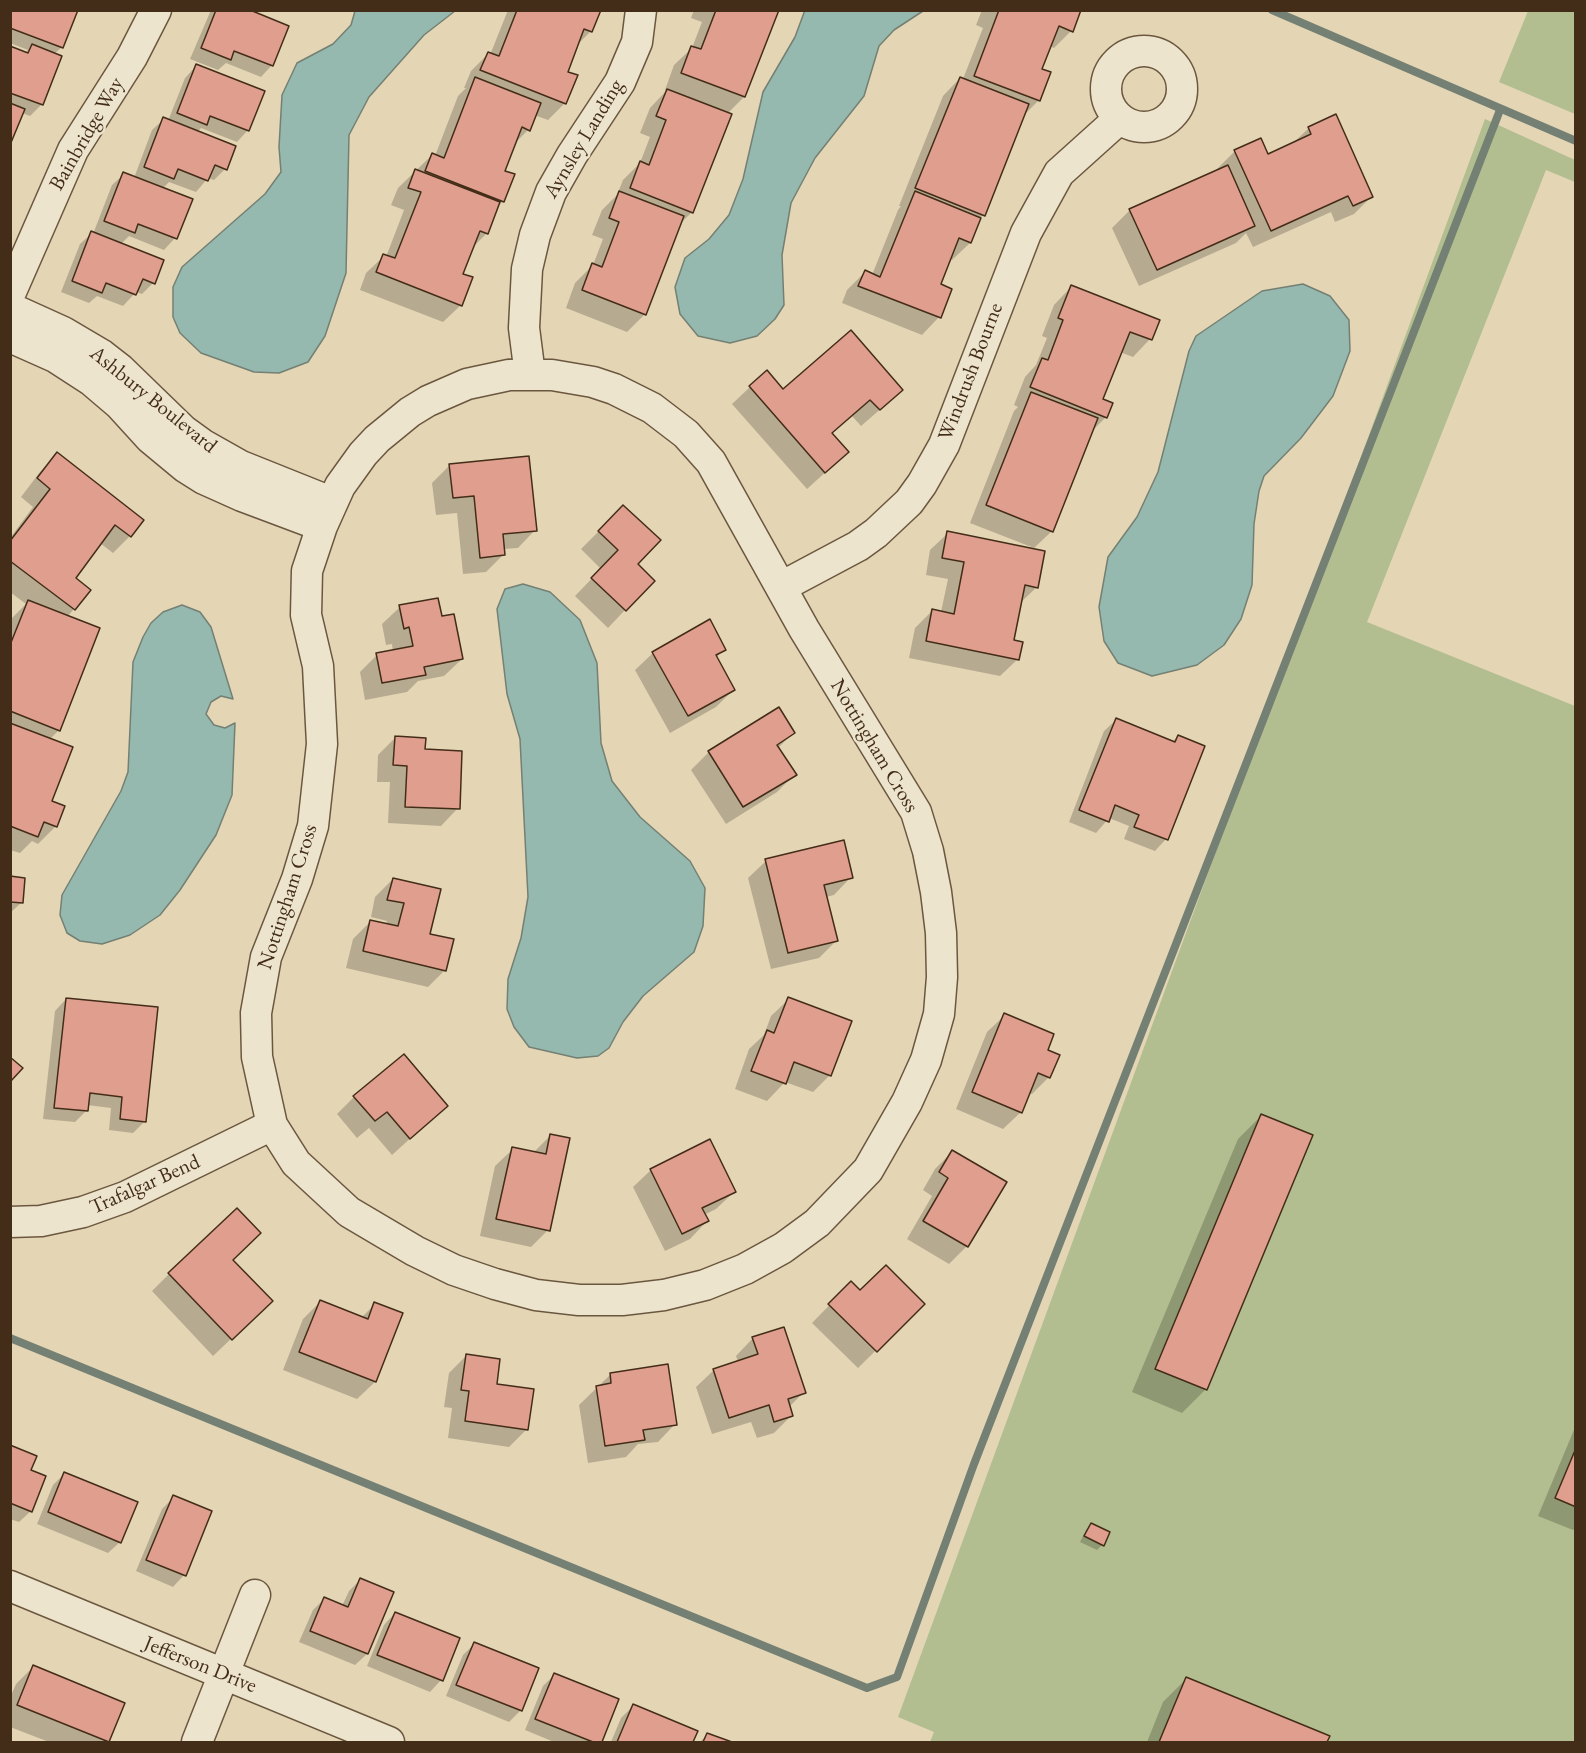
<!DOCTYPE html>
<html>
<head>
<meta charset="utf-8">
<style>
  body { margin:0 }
  #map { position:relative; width:1586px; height:1753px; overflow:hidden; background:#e4d5b4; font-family:"EB Garamond",serif }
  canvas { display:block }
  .frame { position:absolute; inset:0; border:12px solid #432d18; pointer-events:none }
</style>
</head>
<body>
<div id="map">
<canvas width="1586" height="1753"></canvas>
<div class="frame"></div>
</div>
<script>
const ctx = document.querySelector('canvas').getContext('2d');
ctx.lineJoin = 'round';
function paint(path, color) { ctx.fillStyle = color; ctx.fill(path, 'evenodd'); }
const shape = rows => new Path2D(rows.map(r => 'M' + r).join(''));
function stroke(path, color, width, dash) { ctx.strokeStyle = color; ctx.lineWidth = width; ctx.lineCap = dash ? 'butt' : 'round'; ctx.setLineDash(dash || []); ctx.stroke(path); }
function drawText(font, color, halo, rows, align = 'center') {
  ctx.font = font + ' "EB Garamond",serif'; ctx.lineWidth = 5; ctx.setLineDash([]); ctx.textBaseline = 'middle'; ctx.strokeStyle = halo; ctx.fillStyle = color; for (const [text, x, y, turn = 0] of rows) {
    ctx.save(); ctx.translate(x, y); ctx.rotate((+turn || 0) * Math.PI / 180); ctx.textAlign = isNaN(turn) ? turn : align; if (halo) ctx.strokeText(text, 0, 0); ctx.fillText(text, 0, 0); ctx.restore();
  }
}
const green = shape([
  [1528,11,1575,11,1575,114,1499,82],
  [1485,119,1575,160,1575,182,1546,170,1367,622,1575,706,1575,1742,930,1742,934,1732,898,1717]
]);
const water = shape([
  [805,10,923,11,894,30,879,46,864,96,815,158,791,203,782,255,784,305,775,319,757,336,730,343,698,336,680,314,675,287,685,258,709,239,729,215,743,179,763,92,795,37,805,10],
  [355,11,455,11,424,35,369,97,349,135,346,273,325,336,308,362,279,373,254,372,201,353,180,333,173,317,173,287,182,267,265,194,281,172,279,147,282,95,297,63,333,44,351,25,355,11],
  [1303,284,1330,296,1349,320,1350,351,1333,396,1301,438,1264,476,1259,491,1254,524,1252,585,1241,619,1224,645,1197,665,1152,676,1118,663,1104,641,1099,607,1108,557,1137,517,1158,472,1189,351,1196,336,1262,291,1303,284],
  [523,584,550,592,580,620,597,663,601,743,612,781,640,817,690,861,705,888,703,926,694,952,643,996,623,1022,609,1048,598,1056,577,1058,529,1047,514,1027,507,1009,508,979,521,938,528,897,520,739,507,694,497,609,505,589,523,584],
  [182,605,200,612,211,627,233,699,221,696,211,702,206,714,214,725,225,728,235,723,232,795,216,835,180,890,160,915,130,935,102,944,80,941,67,933,60,915,62,895,121,791,128,772,133,662,143,637,151,623,163,612,182,605]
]);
const shadow = shape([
  [10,10,62,47,54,54,42,104,30,116,22,113,10,141,10,48,25,53,28,50,10,43],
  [211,10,245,10,272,65,261,77,226,63,218,70,190,59],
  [508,10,599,10,591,31,576,46,566,72,565,103,548,120,534,115,528,130,513,145,503,171,503,201,497,207,487,233,472,248,461,274,461,305,443,322,360,290,366,273,384,256,386,257,404,210,391,205,398,188,432,155,435,156,458,96,466,88,464,88,471,71,488,54,490,55],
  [694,10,777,10,744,97,727,114,692,212,679,225,644,315,627,332,566,308,575,283,593,265,603,239,592,235,602,210,617,195,623,180,640,163,650,137,640,133,650,108,666,91,665,90,674,65,692,48,702,22,691,18],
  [982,10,1079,10,1071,31,1054,48,1049,46,1040,70,1039,100,1023,116,983,215,979,219,970,243,952,260,951,259,939,285,950,290,939,317,922,335,842,303,847,290,865,272,872,275,898,210,901,206,899,206,943,96,960,78,963,79,983,28,976,25],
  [196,66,248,130,237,142,201,128,197,132,225,169,214,180,208,178,196,192,169,182,162,189,175,238,164,250,129,236,121,244,153,283,142,294,136,292,123,306,97,296,89,303,61,292,80,244,92,233,93,234,112,185,124,174,134,178,152,130,164,119,168,121,185,78],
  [1309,128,1372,196,1354,214,1335,222,1331,212,1253,247,1246,233,1236,243,1139,286,1112,228,1130,210,1218,171,1217,169,1235,151,1267,156,1292,144],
  [1071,287,1150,339,1133,357,1120,352,1101,400,1106,417,1091,432,1052,531,1034,548,970,523,1014,411,1018,407,1014,405,1025,377,1036,365,1047,338,1042,336,1054,305],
  [851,332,883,407,861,426,852,416,831,434,829,469,807,489,732,404,766,372,783,391],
  [58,454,130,536,113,553,100,543,74,578,74,609,67,617,59,730,49,740,50,802,56,826,38,844,32,841,20,853,10,850,10,620,26,604,10,592,10,538,33,507,21,497,40,472],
  [450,465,535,530,518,548,503,549,503,555,486,572,463,574,457,513,436,515,432,483],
  [606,524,636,564,625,610,608,628,575,596,601,569,581,549],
  [948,533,1037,587,1019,604,1012,642,1018,659,1000,676,909,658,915,628,932,611,941,612,948,579,926,575,930,550],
  [400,607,441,618,462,659,444,676,418,681,407,692,365,700,360,672,377,655,393,652,392,644,386,645,382,624],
  [724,649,716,658,733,690,716,707,670,733,635,670,653,653],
  [778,709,793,733,778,748,795,774,777,792,726,824,691,770,709,752],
  [1116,720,1172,742,1178,736,1166,839,1155,851,1124,839,1129,826,1109,818,1096,833,1069,822,1104,731],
  [395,738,423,751,458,808,441,826,388,823,390,782,377,782,378,755],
  [766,861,851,877,834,895,826,897,837,940,819,958,771,969,748,878],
  [10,878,21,903,10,913],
  [393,879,429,935,445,970,428,987,346,968,353,939,371,921,386,925,387,921,371,917,375,897],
  [66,999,144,1122,133,1133,109,1130,111,1108,87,1105,86,1111,75,1122,43,1119,55,1011],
  [789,999,830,1075,813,1092,785,1082,767,1101,735,1089,749,1049,764,1035,771,1016],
  [1005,1015,1046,1051,1049,1077,1032,1094,1029,1093,1021,1112,1003,1129,956,1109,987,1032],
  [354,1097,446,1106,392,1155,369,1128,357,1138,337,1114],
  [1261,1116,1311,1136,1205,1390,1182,1413,1132,1392,1238,1139],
  [550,1136,548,1230,531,1247,480,1236,495,1166,513,1149,533,1153],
  [952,1152,967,1246,949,1264,907,1239,932,1196,923,1190,935,1169],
  [651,1170,734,1192,716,1209,704,1215,707,1221,690,1239,665,1251,633,1187],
  [232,1260,253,1318,213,1356,152,1291,169,1274],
  [851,1283,860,1292,923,1304,858,1368,812,1323],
  [320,1302,361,1318,375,1304,401,1314,375,1382,357,1399,283,1370,303,1319],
  [753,1338,804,1392,789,1407,792,1415,774,1433,757,1438,751,1422,712,1434,696,1387,714,1370,738,1362,736,1356],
  [466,1356,495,1385,527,1429,509,1447,448,1438,452,1408,444,1407,449,1373],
  [610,1375,675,1424,658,1442,638,1444,626,1457,588,1463,579,1405],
  [1576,1425,1576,1528,1573,1530,1538,1516],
  [10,1447,31,1511,19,1522,10,1519],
  [64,1474,120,1542,108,1553,37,1524,53,1485],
  [174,1497,184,1575,173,1587,136,1571,162,1509],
  [1091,1524,1102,1545,1097,1550,1080,1542,1086,1530],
  [360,1580,392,1593,367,1654,355,1665,299,1642,313,1610,324,1599,342,1606,349,1591],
  [395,1613,441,1680,430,1692,367,1666,384,1625],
  [474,1644,537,1669,520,1711,509,1722,446,1696,463,1655],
  [34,1666,123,1704,106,1742,49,1742,10,1727,10,1698,16,1684],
  [555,1674,617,1700,600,1742,554,1742,525,1730,543,1686],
  [1186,1679,1328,1736,1326,1742,1147,1742,1163,1702],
  [633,1706,696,1732,691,1742,611,1742,621,1718],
  [708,1734,728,1742,700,1742]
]);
const stream = shape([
  [1272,10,1576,141],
  [10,1338,867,1688,897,1677,974,1464,1500,110]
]);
const building = shape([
  [10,10,78,10,63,48,10,28,10,10],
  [216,10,250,10,289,26,273,66,234,51,231,60,201,48,216,10],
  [517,10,601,10,592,32,584,29,568,72,578,75,566,104,480,70,488,52,499,56,517,10],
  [716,10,779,10,745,97,681,73,691,46,701,49,716,10],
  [999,10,1081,10,1073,32,1059,26,1042,69,1051,72,1040,101,974,76,999,10],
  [32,44,62,56,43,105,10,93,10,46,28,53,32,44],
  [196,64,265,91,249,131,210,116,207,125,177,113,196,64],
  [475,77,541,103,530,131,522,127,505,171,515,174,504,202,425,171,432,153,444,158,475,77],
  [960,77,1029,104,985,216,915,188,960,77],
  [667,89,732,114,693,213,630,188,640,161,649,165,666,120,656,116,667,89],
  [10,103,25,109,10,145,10,103],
  [1336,114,1373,197,1353,206,1348,196,1271,231,1234,150,1261,138,1268,154,1311,134,1308,127,1336,114],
  [163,117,236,146,227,170,215,165,208,181,178,169,174,179,144,167,163,117],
  [1228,165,1255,226,1157,270,1129,209,1228,165],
  [415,169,500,202,488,234,480,231,463,274,473,277,462,306,376,272,383,254,395,258,421,192,408,188,415,169],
  [123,172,193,199,177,239,138,224,135,233,104,221,123,172],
  [619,191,684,216,646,315,582,290,592,263,602,267,619,222,609,218,619,191],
  [915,191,981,218,971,243,959,238,941,284,952,289,941,318,858,286,865,270,880,277,915,191],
  [91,231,164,260,155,284,143,279,136,295,106,283,102,293,72,281,91,231],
  [1071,285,1160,320,1152,340,1130,332,1103,399,1113,403,1107,418,1030,387,1042,358,1048,360,1063,320,1058,318,1071,285],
  [851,330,903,390,880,410,870,400,832,433,849,452,825,473,749,386,767,370,783,389,851,330],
  [1031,392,1098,418,1053,532,986,505,1031,392],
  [57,452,144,520,131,537,115,525,76,578,91,590,75,610,10,561,10,541,50,489,37,478,57,452],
  [529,456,537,531,503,534,505,555,480,558,474,496,453,498,449,464,529,456],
  [623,505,661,540,638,564,655,581,626,611,591,578,618,550,598,531,623,505],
  [947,531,1045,551,1038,588,1025,585,1014,640,1023,642,1019,660,926,641,932,609,954,614,964,562,942,558,947,531],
  [438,598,442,616,454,614,463,659,424,667,426,675,382,683,376,653,413,646,409,627,404,629,399,605,438,598],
  [28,600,100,628,60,731,10,711,10,645,28,600],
  [710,619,726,650,716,655,735,690,688,716,652,652,710,619],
  [779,707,795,733,777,745,797,775,743,807,708,751,779,707],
  [1116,718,1175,742,1178,735,1205,746,1168,840,1134,827,1139,815,1115,805,1109,822,1079,810,1116,718],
  [10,723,73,747,52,801,65,806,57,827,44,822,38,837,10,826,10,723],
  [395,736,426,738,425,749,462,751,460,809,405,807,407,766,393,765,395,736],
  [844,840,853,878,824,885,838,941,788,953,765,859,844,840],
  [10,876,25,878,23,903,10,902,10,876],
  [393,878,441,889,430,934,454,939,446,971,363,951,370,920,398,926,404,903,387,900,393,878],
  [788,997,852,1021,831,1076,794,1062,786,1084,751,1071,767,1030,774,1033,788,997],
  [66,998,158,1007,146,1122,120,1119,122,1097,90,1093,88,1111,54,1108,66,998],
  [1004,1013,1054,1034,1048,1050,1060,1055,1050,1078,1038,1073,1022,1113,972,1092,1004,1013],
  [404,1054,448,1106,410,1139,387,1112,375,1121,353,1096,404,1054],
  [10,1057,23,1068,10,1082,10,1057],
  [1261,1114,1313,1135,1207,1390,1155,1369,1261,1114],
  [550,1134,570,1138,550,1231,496,1219,512,1147,546,1154,550,1134],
  [710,1139,736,1192,702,1208,709,1221,682,1234,650,1169,710,1139],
  [952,1150,1007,1182,968,1247,923,1221,948,1178,939,1172,952,1150],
  [237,1208,261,1233,233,1260,273,1301,232,1340,168,1273,237,1208],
  [886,1265,925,1304,877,1352,828,1304,851,1281,860,1290,886,1265],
  [320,1300,368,1319,374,1302,403,1313,376,1382,299,1352,320,1300],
  [784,1327,806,1393,788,1399,793,1416,774,1422,769,1405,729,1418,713,1369,758,1354,752,1337,784,1327],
  [466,1354,500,1359,497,1384,534,1389,528,1430,465,1421,469,1391,461,1390,466,1354],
  [668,1364,677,1425,643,1430,645,1440,605,1446,596,1386,611,1383,610,1373,668,1364],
  [10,1445,37,1456,31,1470,46,1476,32,1512,10,1503,10,1445],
  [1576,1448,1576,1507,1555,1498,1576,1448],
  [64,1472,138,1502,121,1543,48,1512,64,1472],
  [173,1495,212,1511,186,1576,146,1560,173,1495],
  [1091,1523,1110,1532,1104,1546,1084,1536,1091,1523],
  [360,1578,394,1592,368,1654,310,1631,324,1597,348,1607,360,1578],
  [395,1612,460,1638,443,1681,377,1655,395,1612],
  [474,1642,539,1668,522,1711,456,1685,474,1642],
  [33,1665,125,1703,109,1742,17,1705,33,1665],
  [554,1673,619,1699,602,1742,593,1742,535,1719,554,1673],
  [1186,1677,1330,1736,1327,1742,1159,1742,1186,1677],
  [633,1704,698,1731,693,1742,617,1742,633,1704],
  [707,1733,732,1742,703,1742,707,1733]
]);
const minor = shape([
  '1106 89a38 38 0 1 1 76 0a38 38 0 1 1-76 0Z',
  [10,294,73,150,132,57,156,10],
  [10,308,63,332,102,355,120,369,184,431,202,444,241,466,331,502],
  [10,337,55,357,92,381,119,404,150,438,185,467,204,479,242,496,322,526],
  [509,375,552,375,593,382,614,389,652,408,686,434,711,462,804,629,916,812,928,851,936,892,941,933,942,977,939,1014,926,1060,907,1102,868,1170,817,1223,783,1248,745,1269,705,1285,664,1295,622,1300,579,1300,536,1295,495,1284,454,1270,415,1251,349,1212,296,1163,272,1125,257,1057,256,1013,266,957,297,879,313,826,322,744,318,666,306,615,307,571,322,526,340,486,363,454,377,439,410,412,428,401,467,384,509,375],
  [530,375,524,328,527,269,535,235,551,192,572,155,620,82,637,42,641,10],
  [781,587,858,546,876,533,909,502,922,484,944,445,1026,233,1059,173,1119,119],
  [10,1222,41,1221,83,1212,125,1197,272,1125],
  [10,1586,389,1742],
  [197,1742,255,1595]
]);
const streetNames = [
  ["Bainbridge Way",87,134,-60],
  ["Aynsley Landing",584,139,-59],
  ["Windrush Bourne",971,372,-69],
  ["Ashbury Boulevard",153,400,39],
  ["Nottingham Cross",874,746,59],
  ["Nottingham Cross",288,897,-72],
  ["Trafalgar Bend",145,1185,-24],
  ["Jefferson Drive",200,1665,22]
];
paint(green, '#b2be8f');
paint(water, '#95b8af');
stroke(water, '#748073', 1.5);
paint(shadow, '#0003');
stroke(stream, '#748073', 8);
paint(building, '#e09e8f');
stroke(building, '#432d18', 1.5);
stroke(minor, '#6b573f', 33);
stroke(minor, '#ede4ce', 30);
drawText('21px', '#432d18', '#ede4ce', streetNames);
</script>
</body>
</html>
